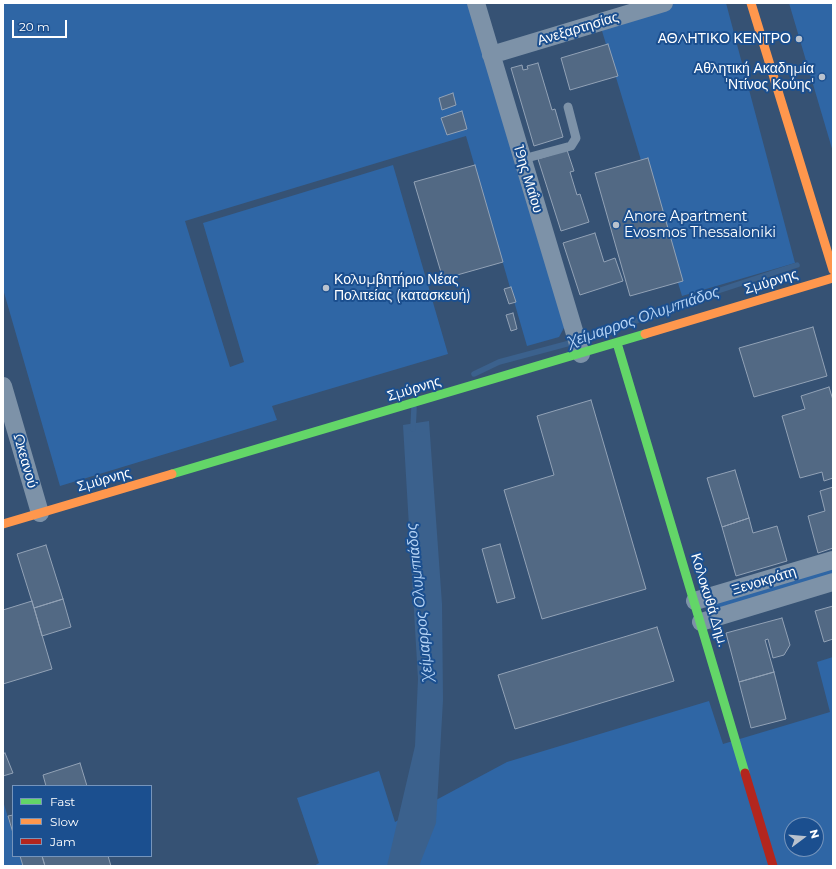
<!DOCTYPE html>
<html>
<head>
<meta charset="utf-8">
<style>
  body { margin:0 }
  #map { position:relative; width:836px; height:869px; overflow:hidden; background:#365274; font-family:Montserrat,sans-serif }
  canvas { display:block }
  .frame { position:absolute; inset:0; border:4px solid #fff; pointer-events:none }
  .legend { position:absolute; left:12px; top:785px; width:140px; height:72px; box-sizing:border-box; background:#1b4f8f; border:1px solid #7695bc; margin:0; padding:5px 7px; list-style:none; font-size:12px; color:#fff }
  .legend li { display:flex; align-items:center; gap:8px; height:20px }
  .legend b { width:20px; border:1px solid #7695bc }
  .north { position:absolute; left:784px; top:817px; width:40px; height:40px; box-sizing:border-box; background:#1b4f8f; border:1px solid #7695bc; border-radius:50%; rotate:74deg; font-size:11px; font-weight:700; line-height:16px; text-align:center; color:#fff }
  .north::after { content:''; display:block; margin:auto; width:14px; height:18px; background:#b9c2ce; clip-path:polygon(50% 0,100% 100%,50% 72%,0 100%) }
  .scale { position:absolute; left:12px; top:20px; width:55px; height:18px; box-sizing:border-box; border:2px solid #fff; border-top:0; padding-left:5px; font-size:12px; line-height:14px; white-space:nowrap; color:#fff; -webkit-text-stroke:3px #1b4f8f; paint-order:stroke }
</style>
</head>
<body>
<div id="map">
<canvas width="836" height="869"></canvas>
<div class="frame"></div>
<ul class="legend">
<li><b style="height:5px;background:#63d668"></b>Fast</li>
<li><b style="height:5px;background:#ff974d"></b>Slow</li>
<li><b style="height:5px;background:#b3261e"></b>Jam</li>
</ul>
<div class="north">N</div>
<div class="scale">20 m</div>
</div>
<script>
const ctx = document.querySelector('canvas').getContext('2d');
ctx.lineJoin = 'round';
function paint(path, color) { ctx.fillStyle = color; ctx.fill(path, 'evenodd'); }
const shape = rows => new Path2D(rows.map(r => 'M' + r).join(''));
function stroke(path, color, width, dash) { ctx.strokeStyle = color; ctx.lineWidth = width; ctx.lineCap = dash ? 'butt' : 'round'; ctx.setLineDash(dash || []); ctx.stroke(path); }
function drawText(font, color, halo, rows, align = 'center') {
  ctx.font = font + ' Montserrat,sans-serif'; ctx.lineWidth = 4; ctx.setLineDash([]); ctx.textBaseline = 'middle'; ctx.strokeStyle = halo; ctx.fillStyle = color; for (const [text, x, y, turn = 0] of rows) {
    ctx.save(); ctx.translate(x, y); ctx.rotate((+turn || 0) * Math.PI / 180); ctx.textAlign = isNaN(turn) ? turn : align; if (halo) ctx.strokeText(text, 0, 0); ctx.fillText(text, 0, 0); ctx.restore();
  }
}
const green = shape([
  [3,3,471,3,565,326,559,337,527,346,466,136,185,221,230,367,244,362,203,223,393,165,448,354,272,406,277,420,60,486,3,289],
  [662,3,726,3,795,263,682,296,599,21],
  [789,3,833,3,833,152],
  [833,566,833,575,715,609,712,606,713,601],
  [833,657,833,866,314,866,319,863,297,798,379,771,395,822,507,762,709,701,723,744,830,712,817,662],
  [792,825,816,825,816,849,792,849],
  [3,801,13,834,13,856,20,856,23,866,3,866]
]);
const water = shape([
  [429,421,442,604,443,700,436,823,419,866,387,866,415,746,418,679,403,425]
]);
const stream = shape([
  [474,374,499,362,600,335,687,301,797,265],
  [413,429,414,408]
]);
const building = shape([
  [608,44,618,76,570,90,561,58,608,44],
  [538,63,552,110,555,109,563,137,534,146,511,68,522,65,523,70,528,69,527,66,538,63],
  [453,93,456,105,442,110,439,98,453,93],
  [462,111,467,129,447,135,441,118,462,111],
  [567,150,574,171,570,172,577,195,580,194,589,222,561,231,538,159,567,150],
  [648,158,683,281,630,296,595,173,648,158],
  [475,165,503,262,443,279,414,182,475,165],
  [595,233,604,262,615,258,623,281,580,295,563,243,595,233],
  [511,287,516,302,509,304,504,289,511,287],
  [513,313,517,329,511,331,506,315,513,313],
  [813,327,827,376,754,397,739,348,813,327],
  [829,387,833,400,833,478,824,481,822,472,800,478,782,416,805,409,801,396,829,387],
  [591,400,646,589,542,619,504,490,554,475,537,416,591,400],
  [735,470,749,518,722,527,707,478,735,470],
  [833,487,833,548,818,553,808,516,825,511,820,491,833,487],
  [749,518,753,533,777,526,787,561,736,576,722,527,749,518],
  [500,544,515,598,497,603,482,549,500,544],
  [46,545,63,599,34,608,17,554,46,545],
  [63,599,71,627,42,636,34,608,63,599],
  [32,601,52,669,3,684,3,610,32,601],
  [833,606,833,639,824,642,815,611,833,606],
  [782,618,790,645,784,655,773,658,768,639,765,640,774,672,739,682,726,633,782,618],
  [657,627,674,681,515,729,498,675,657,627],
  [774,672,786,719,751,728,739,682,774,672],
  [5,753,13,773,3,776,3,754,5,753],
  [80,763,87,786,46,786,43,775,80,763],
  [13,815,13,833,8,816,13,815],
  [20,856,42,856,45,866,23,866,20,856],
  [42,856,108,856,111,866,45,866,42,856]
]);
const lane = shape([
  [523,159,571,146,576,138,568,107]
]);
const street = shape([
  [476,3,581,354],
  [491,55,664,3],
  [3,386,40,513],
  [695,601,833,560],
  [701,622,833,582]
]);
const fast = shape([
  [617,343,745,773],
  [172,474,645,334]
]);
const slow = shape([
  [751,3,833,270],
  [645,334,833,278],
  [3,524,172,474]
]);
const jam = shape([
  [745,773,773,866]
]);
const markers = [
  [799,39,4,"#b9c2ce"],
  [822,77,4,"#b9c2ce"],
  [616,225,4,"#b9c2ce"],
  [326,288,4,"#b9c2ce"]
];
const streetNames = [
  ["Ανεξαρτησίας",578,29,-17],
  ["19ης Μαΐου",528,179,73],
  ["Σμύρνης",771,282,-17],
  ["Σμύρνης",414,389,-17],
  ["Ωκεανού",25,461,74],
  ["Σμύρνης",104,480,-16],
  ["Ξενοκράτη",764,581,-17],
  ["Κολοκυθά Δημ.",709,600,73]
];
const poiNames = [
  ["ΑΘΛΗΤΙΚΟ ΚΕΝΤΡΟ",791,39],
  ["Αθλητική Ακαδημία",814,69],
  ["'Ντίνος Κούης'",814,85],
  ["Anore Apartment",624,217,"left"],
  ["Evosmos Thessaloniki",624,233,"left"],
  ["Κολυμβητήριο Νέας",334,280,"left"],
  ["Πολιτείας (κατασκευή)",334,296,"left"]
];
const waterNames = [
  ["Χείμαρρος Ολυμπιάδος",644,317,-19],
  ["Χείμαρρος Ολυμπιάδος",420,602,-96]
];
paint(green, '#2f66a5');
paint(water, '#3b618d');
stroke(stream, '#3b618d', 5.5);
paint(building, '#526984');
stroke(building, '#92a2b6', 1);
stroke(lane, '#7d92a8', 9);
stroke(street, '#7d92a8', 18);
stroke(fast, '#63d668', 9);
stroke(slow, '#ff974d', 9);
stroke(jam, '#b3261e', 9);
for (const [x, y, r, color] of markers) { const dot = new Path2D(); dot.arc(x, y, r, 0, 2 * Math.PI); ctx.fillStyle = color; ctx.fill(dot); stroke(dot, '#1b4f8f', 1.5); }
drawText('14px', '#fff', '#1b4f8f', streetNames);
drawText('14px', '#fff', '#1b4f8f', poiNames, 'right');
drawText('italic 15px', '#b5d3f5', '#1b4f8f', waterNames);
</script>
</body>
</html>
